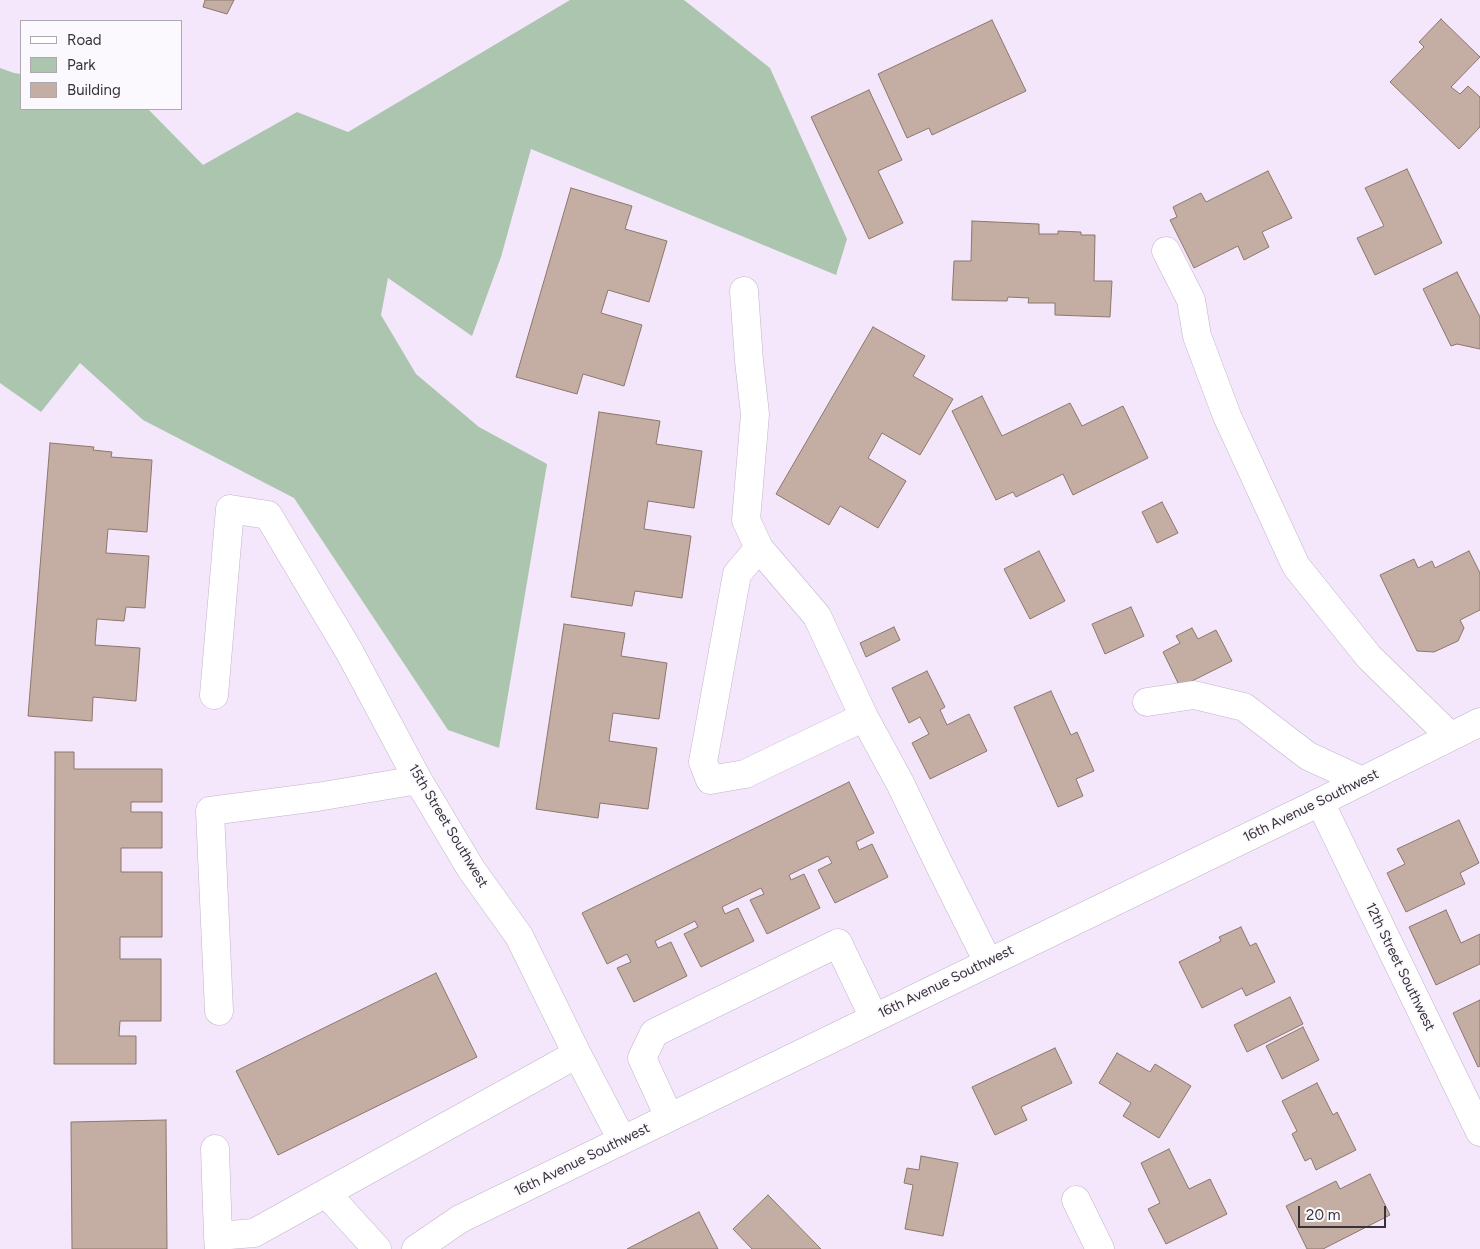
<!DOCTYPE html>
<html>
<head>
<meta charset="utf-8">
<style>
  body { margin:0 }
  #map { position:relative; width:1480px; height:1249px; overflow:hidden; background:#f4e7fc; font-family:Figtree,sans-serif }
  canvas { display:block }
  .legend { position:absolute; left:20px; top:20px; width:162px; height:90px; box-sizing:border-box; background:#fbf9fd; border:1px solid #ada9af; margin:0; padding:6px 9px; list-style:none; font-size:15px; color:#37323a }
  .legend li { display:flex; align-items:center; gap:10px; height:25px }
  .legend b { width:25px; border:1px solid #ada9af }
  .scale { position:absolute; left:1298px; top:1206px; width:88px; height:22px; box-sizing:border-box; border:2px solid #37323a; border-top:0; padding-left:6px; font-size:15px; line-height:18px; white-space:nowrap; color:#37323a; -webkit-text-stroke:4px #fbf9fd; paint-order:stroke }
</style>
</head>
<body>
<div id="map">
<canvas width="1480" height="1249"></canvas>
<ul class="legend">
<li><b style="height:6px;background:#fff"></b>Road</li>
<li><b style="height:14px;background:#acc5af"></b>Park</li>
<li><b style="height:14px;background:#c4ada2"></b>Building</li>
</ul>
<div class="scale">20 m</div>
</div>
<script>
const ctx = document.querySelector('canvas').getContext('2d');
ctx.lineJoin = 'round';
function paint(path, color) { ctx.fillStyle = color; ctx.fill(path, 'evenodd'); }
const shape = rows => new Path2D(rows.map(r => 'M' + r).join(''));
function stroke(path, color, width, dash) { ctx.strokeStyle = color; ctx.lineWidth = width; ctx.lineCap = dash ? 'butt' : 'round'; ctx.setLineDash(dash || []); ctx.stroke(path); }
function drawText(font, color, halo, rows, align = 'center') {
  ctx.font = font + ' Figtree,sans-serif'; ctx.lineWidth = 4; ctx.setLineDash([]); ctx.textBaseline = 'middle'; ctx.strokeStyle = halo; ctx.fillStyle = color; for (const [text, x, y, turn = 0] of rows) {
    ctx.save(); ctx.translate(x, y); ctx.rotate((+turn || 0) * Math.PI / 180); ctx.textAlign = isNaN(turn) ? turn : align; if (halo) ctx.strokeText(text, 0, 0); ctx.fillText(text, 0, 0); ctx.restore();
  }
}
const green = shape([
  [570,0,684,0,770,68,847,239,836,275,531,149,501,257,472,336,388,278,381,315,416,374,479,427,547,464,499,748,448,730,294,498,143,420,80,363,41,412,0,383,0,68,14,73,21,74,21,109,148,109,203,165,297,112,348,132]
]);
const building = shape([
  [205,0,234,0,227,14,203,7,205,0],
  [1441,19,1480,57,1451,87,1460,94,1468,86,1480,97,1480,127,1459,149,1390,82,1424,47,1419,42,1441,19],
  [992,20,1026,91,932,135,929,128,907,138,878,74,992,20],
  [869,90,902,160,878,171,903,223,869,239,811,117,869,90],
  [1407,169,1442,243,1375,275,1357,238,1384,226,1365,188,1407,169],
  [1268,171,1292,218,1262,232,1269,247,1244,260,1238,246,1194,268,1170,220,1177,217,1173,207,1201,193,1206,202,1268,171],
  [571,188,632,206,625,229,667,241,649,302,608,290,601,313,642,325,624,386,583,374,577,394,516,377,571,188],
  [972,221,1039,224,1039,234,1058,234,1058,231,1081,232,1081,235,1095,235,1094,281,1112,281,1110,317,1055,315,1055,303,1028,303,1029,298,1008,297,1007,301,952,300,954,261,971,261,972,221],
  [1457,272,1480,317,1480,349,1457,344,1451,346,1423,289,1457,272],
  [873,327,925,356,913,376,953,399,920,455,882,433,868,458,906,481,878,528,840,506,829,525,776,494,873,327],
  [982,396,1002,436,1070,403,1082,426,1123,406,1148,458,1073,495,1063,474,1016,497,1013,492,996,500,952,411,982,396],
  [599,412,660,421,656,444,702,451,694,508,648,501,644,529,691,536,682,598,635,591,632,606,571,597,599,412],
  [50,443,94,447,93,450,112,452,111,457,152,460,147,532,108,529,106,553,149,556,145,608,126,607,124,621,97,619,95,645,140,648,136,701,93,697,92,721,28,716,50,443],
  [1162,502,1178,533,1157,543,1142,512,1162,502],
  [1039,551,1065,601,1030,619,1004,569,1039,551],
  [1469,551,1480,573,1480,610,1460,620,1464,628,1458,641,1434,652,1417,651,1380,575,1414,559,1418,568,1432,561,1435,568,1469,551],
  [1131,607,1144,636,1105,654,1092,624,1131,607],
  [564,624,625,633,621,656,667,663,659,719,613,713,609,741,657,748,648,809,600,803,598,818,536,809,564,624],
  [894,627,900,640,866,657,860,643,894,627],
  [1192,628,1198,639,1216,630,1232,661,1180,687,1163,652,1180,643,1176,636,1192,628],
  [927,671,945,707,940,710,947,725,969,714,987,751,930,779,912,743,929,734,920,717,909,723,892,688,927,671],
  [1051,691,1071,735,1077,732,1094,771,1076,779,1083,796,1058,807,1014,707,1051,691],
  [55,752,74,752,74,769,162,769,162,802,131,802,131,812,162,812,162,848,121,848,121,872,162,872,162,937,120,937,120,959,161,959,161,1021,120,1021,119,1036,136,1036,136,1064,54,1064,55,752],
  [849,782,874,833,856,842,859,850,872,844,888,877,835,903,818,870,832,863,828,856,789,875,791,880,804,874,820,908,767,934,750,900,764,894,761,888,722,907,725,914,738,908,754,941,701,967,684,934,698,927,695,921,655,941,658,948,671,942,687,976,634,1002,617,968,631,962,627,954,607,964,582,913,849,782],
  [1459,820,1479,863,1460,873,1465,884,1406,912,1387,873,1405,864,1397,849,1459,820],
  [1446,910,1461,943,1480,934,1480,964,1436,985,1409,927,1446,910],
  [1241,927,1250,946,1256,943,1275,982,1246,996,1242,988,1202,1008,1179,962,1221,941,1219,937,1241,927],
  [436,973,477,1057,278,1155,236,1071,436,973],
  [1290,997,1303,1024,1247,1052,1234,1025,1290,997],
  [1480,1000,1480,1066,1478,1067,1453,1013,1480,1000],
  [1303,1027,1319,1060,1282,1079,1266,1046,1303,1027],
  [1055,1048,1072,1083,1021,1107,1027,1120,995,1135,972,1087,1055,1048],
  [1117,1053,1150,1072,1155,1064,1191,1086,1159,1138,1123,1116,1131,1103,1099,1083,1117,1053],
  [1317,1083,1333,1115,1337,1112,1356,1150,1316,1170,1311,1158,1305,1161,1292,1134,1297,1131,1282,1101,1317,1083],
  [166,1120,167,1249,72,1249,71,1122,166,1120],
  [1169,1149,1189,1189,1210,1179,1227,1214,1166,1244,1148,1209,1160,1203,1141,1163,1169,1149],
  [921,1156,958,1163,943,1236,905,1229,913,1185,904,1183,907,1168,919,1170,921,1156],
  [1370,1174,1390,1215,1323,1249,1307,1249,1286,1206,1336,1181,1340,1189,1370,1174],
  [768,1195,821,1249,752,1249,733,1229,768,1195],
  [699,1212,718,1249,627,1249,699,1212]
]);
const minor = shape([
  [1166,251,1191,300,1197,336,1227,416,1296,566,1369,657,1450,736],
  [744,291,749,361,755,414,746,520,759,548,817,616,864,717,900,783,938,862,988,962],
  [759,548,737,574,703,762,710,780,745,774,864,717],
  [214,695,230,509,268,515,349,651,418,780,471,869,519,936,577,1054,622,1140],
  [1147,702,1194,695,1244,707,1308,756,1362,781],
  [1320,802,1480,1132],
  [219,1011,210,811,317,797,418,780],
  [669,1117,642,1058,654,1033,838,943,874,1018],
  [215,1149,218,1236],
  [1076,1200,1100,1249],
  [219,1249,218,1236,254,1233,326,1193],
  [377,1249,326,1193,577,1054],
  [416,1249,460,1219,1320,802,1480,722]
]);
const streetNames = [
  ["16th Avenue Southwest",1311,806,-26],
  ["15th Street Southwest",448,826,59],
  ["12th Street Southwest",1400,967,64],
  ["16th Avenue Southwest",946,982,-26],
  ["16th Avenue Southwest",582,1160,-26]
];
paint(green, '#acc5af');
paint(building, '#c4ada2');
stroke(building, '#8c776c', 1);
stroke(minor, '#c0b4c8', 29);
stroke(minor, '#fff', 28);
drawText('14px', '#37323a', '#fbf9fd', streetNames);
</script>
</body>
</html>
